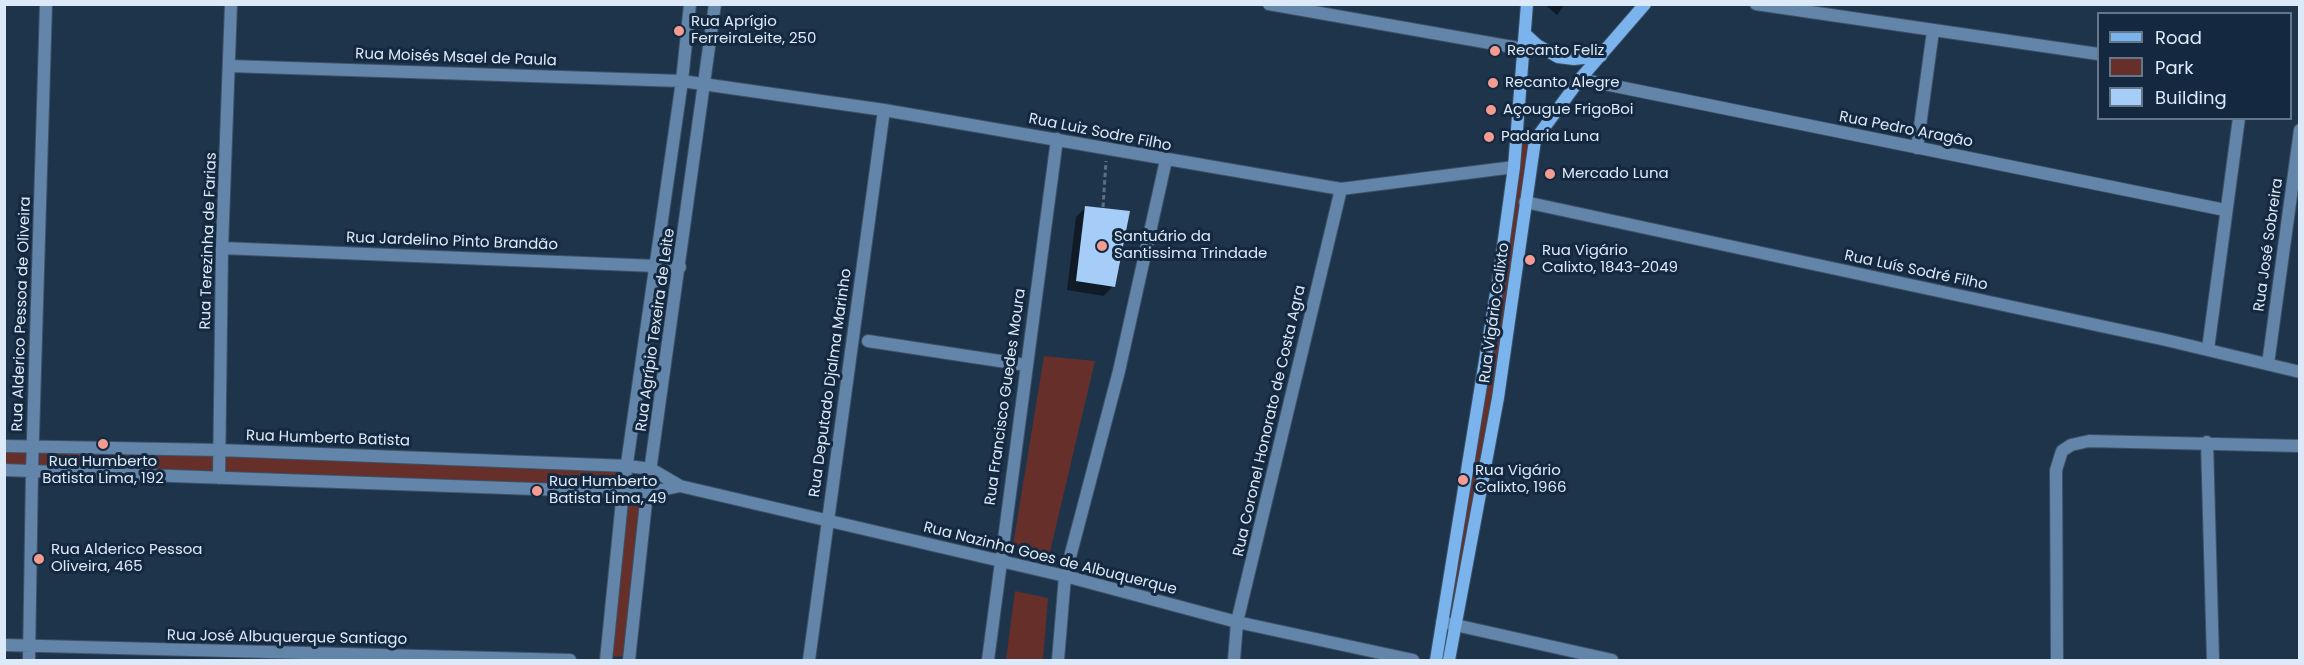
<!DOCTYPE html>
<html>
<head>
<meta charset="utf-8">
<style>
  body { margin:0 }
  #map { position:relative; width:2304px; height:665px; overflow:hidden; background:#1e344a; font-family:Poppins,sans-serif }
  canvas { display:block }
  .frame { position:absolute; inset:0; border:6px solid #dce9f8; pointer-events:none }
  .legend { position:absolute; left:2097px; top:12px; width:195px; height:108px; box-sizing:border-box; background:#14293f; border:2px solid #647689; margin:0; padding:8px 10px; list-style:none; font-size:18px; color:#dce9f8 }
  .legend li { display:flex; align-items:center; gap:12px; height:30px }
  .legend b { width:30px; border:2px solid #647689 }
</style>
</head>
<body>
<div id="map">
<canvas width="2304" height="665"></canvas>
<div class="frame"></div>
<ul class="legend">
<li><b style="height:8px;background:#7bb3ed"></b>Road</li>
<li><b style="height:16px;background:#662f2a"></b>Park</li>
<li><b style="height:16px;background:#a5cdf8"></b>Building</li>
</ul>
</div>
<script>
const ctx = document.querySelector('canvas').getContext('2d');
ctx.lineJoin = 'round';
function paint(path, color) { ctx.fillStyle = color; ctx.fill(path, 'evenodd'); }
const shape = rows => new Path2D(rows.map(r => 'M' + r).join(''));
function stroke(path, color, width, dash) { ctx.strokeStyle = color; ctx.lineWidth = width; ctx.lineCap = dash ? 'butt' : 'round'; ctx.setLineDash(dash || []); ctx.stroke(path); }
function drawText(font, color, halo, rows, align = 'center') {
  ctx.font = font + ' Poppins,sans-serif'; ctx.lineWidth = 6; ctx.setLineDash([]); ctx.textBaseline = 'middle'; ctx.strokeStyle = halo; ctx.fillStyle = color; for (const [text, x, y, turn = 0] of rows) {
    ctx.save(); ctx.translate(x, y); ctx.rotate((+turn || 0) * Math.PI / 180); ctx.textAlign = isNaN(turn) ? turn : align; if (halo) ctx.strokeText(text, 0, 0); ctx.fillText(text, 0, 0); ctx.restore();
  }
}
const green = shape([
  [1520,129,1532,134,1511,294,1447,660,1440,660],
  [1044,356,1095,361,1049,556,1013,545],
  [5,450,27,451,28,468,5,467],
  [40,452,214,455,216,472,39,467],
  [224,456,619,470,619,487,224,473],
  [628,496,643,497,626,656,609,657],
  [1015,591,1048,598,1043,660,1006,660]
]);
const shadow = shape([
  [1544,4,1565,4,1557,15],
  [1086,207,1113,286,1104,296,1067,290,1076,217]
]);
const building = shape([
  [1085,206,1130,211,1115,287,1076,281]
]);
const path = shape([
  [1103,207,1106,161]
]);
const minor = shape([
  [1269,4,1524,49],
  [1756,4,2098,54],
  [229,66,682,81,884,110,1341,189,1514,167],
  [1580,79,2225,210],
  [1917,148,1933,31],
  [222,248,680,267],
  [868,341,1026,365],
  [2208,349,2239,118],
  [2268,364,2300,130],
  [2207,442,2213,660],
  [4,446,219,450,628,466,651,469,680,486,1065,576,1237,622,1413,660],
  [4,470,647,493,680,486],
  [219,478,222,248,231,4],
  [1442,622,1612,660],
  [4,645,570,660],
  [29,660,32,471,46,4],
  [606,660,623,491,682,81,690,4],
  [629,660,647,493,715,4],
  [809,660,884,110],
  [988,660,1057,139],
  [1058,660,1065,576,1119,371,1166,160],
  [1234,660,1237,622,1341,189],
  [2057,660,2056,470,2062,451,2071,445,2089,441,2300,446]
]);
const tertiary = shape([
  [1525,202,2166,340,2300,372]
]);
const secondary = shape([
  [1525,34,1537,45,1558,57,1574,59,1601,56],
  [1436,660,1499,275,1514,167,1527,4],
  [1449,660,1498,398,1535,140,1580,79,1645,4]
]);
const markers = [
  [679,31,6,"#f59c92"],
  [1495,51,6,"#f59c92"],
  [1493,83,6,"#f59c92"],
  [1491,110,6,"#f59c92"],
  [1489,137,6,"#f59c92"],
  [1550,174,6,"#f59c92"],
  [1102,246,6,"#f59c92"],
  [1530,260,6,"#f59c92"],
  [103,444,6,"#f59c92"],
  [1463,480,6,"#f59c92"],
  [537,491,6,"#f59c92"],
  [39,559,6,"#f59c92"]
];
const poiNames = [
  ["Rua Aprígio",691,22],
  ["FerreiraLeite, 250",691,39],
  ["Recanto Feliz",1507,51],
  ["Recanto Alegre",1505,83],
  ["Açougue FrigoBoi",1503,110],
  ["Padaria Luna",1501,137],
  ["Mercado Luna",1562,174],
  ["Santuário da",1114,237],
  ["Santissima Trindade",1114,254],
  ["Rua Vigário",1542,251],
  ["Calixto, 1843-2049",1542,268],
  ["Rua Humberto",103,462,"center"],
  ["Batista Lima, 192",103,479,"center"],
  ["Rua Vigário",1475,471],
  ["Calixto, 1966",1475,488],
  ["Rua Humberto",549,482],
  ["Batista Lima, 49",549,499],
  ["Rua Alderico Pessoa",51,550],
  ["Oliveira, 465",51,567]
];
const streetNames = [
  ["Rua Moisés Msael de Paula",456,58,2],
  ["Rua Pedro Aragão",1906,130,11],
  ["Rua Luiz Sodre Filho",1100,133,11],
  ["Rua Terezinha de Farias",209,241,-88],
  ["Rua Jardelino Pinto Brandão",452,242,2],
  ["Rua José Sobreira",2269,245,-82],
  ["Rua Luís Sodré Filho",1916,271,12],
  ["Rua Vigário Calixto",1495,313,-82],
  ["Rua Alderico Pessoa de Oliveira",22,314,-88],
  ["Rua Agrípio Texeira de Leite",656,330,-82],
  ["Rua Deputado Djalma Marinho",831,383,-82],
  ["Rua Francisco Guedes Moura",1006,397,-82],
  ["Rua Coronel Honorato de Costa Agra",1270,421,-77],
  ["Rua Humberto Batista",328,439,2],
  ["Rua Nazinha Goes de Albuquerque",1050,559,14],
  ["Rua José Albuquerque Santiago",287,638,1]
];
paint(green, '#662f2a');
paint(shadow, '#0007');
paint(building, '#a5cdf8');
stroke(minor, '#3c5166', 14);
stroke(tertiary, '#3c5166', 14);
stroke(secondary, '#3c5166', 14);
stroke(path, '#5c6f83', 3, [4.5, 3]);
stroke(minor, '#6285a9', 12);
stroke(tertiary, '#6285a9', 12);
stroke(secondary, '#7bb3ed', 12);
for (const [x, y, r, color] of markers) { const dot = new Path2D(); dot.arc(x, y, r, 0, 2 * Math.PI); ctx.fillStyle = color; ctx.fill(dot); stroke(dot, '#14293f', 2); }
drawText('15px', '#dce9f8', '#14293f', poiNames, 'left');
drawText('15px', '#dce9f8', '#14293f', streetNames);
</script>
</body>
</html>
